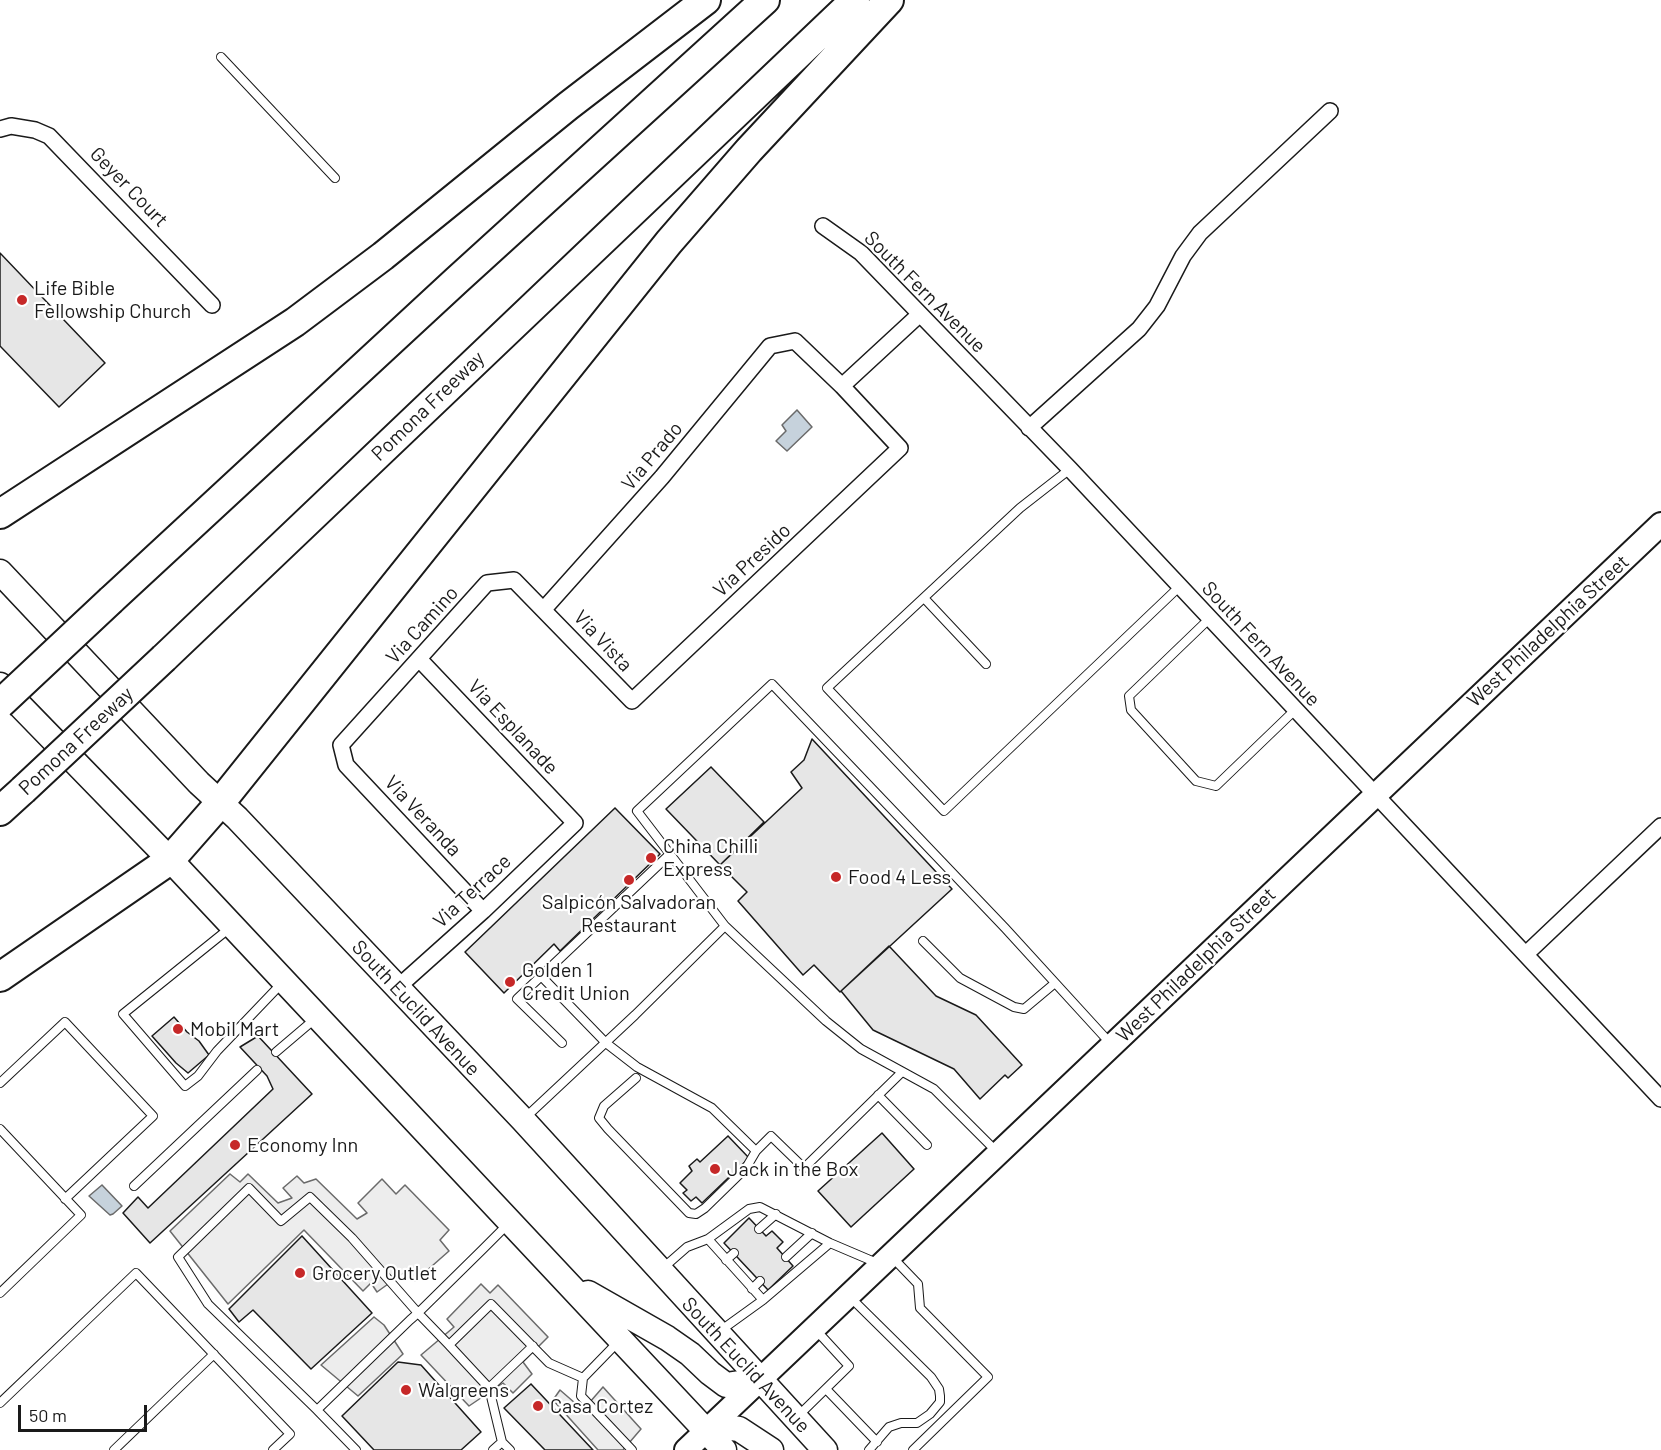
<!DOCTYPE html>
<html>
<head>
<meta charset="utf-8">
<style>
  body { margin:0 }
  #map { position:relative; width:1661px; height:1450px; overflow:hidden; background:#fff; font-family:Barlow,sans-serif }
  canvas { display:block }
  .scale { position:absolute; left:18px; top:1405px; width:129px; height:27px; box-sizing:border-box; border:3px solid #1a1a1a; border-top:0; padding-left:8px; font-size:18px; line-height:21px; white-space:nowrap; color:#1a1a1a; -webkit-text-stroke:4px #fff; paint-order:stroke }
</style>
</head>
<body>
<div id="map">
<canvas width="1661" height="1450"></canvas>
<div class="scale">50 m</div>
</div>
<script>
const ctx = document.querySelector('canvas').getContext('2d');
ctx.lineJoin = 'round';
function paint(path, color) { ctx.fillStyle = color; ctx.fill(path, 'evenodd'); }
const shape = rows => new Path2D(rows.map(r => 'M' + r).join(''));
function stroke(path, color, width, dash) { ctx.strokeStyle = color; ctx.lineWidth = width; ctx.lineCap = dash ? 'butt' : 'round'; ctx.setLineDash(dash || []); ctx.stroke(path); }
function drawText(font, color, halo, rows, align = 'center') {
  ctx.font = font + ' Barlow,sans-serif'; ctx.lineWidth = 4.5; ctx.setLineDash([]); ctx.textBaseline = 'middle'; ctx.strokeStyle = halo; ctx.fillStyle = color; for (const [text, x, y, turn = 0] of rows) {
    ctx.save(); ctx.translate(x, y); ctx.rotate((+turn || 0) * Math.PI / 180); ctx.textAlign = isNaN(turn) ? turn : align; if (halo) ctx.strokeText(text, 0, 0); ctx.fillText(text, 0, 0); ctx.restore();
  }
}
const parking = shape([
  [230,1174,240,1182,248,1174,278,1203,292,1198,283,1188,297,1176,304,1183,316,1179,357,1219,367,1213,358,1203,382,1179,396,1194,405,1185,449,1230,440,1240,449,1251,415,1281,406,1271,377,1292,371,1283,363,1291,304,1230,228,1304,170,1231,230,1174],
  [481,1284,490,1293,498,1285,548,1337,523,1362,532,1374,513,1393,503,1383,469,1406,421,1355,454,1327,447,1319,481,1284],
  [374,1317,384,1325,403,1354,358,1396,321,1365,374,1317],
  [603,1387,641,1429,623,1450,598,1450,553,1400,560,1390,583,1410,603,1387]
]);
const water = shape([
  [797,410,812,427,787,451,776,441,786,431,782,425,797,410],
  [102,1185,122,1206,113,1214,110,1215,89,1196,102,1185]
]);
const building = shape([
  [0,253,105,363,59,407,0,346,0,253],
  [812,739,952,889,840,992,814,965,803,975,738,901,747,892,720,865,802,788,791,772,804,760,812,739],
  [711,767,764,822,720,865,666,809,711,767],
  [615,808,660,854,560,951,554,944,504,993,465,952,615,808],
  [889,946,936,996,976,1015,1022,1065,1008,1078,1005,1075,980,1099,954,1069,873,1030,841,991,889,946],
  [174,1017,187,1032,199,1041,209,1055,188,1073,176,1063,152,1036,174,1017],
  [258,1036,312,1094,150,1243,123,1213,138,1197,148,1208,273,1089,267,1076,240,1047,258,1036],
  [882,1133,914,1169,851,1227,818,1191,882,1133],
  [728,1136,749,1158,702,1203,696,1197,691,1201,683,1193,687,1190,680,1183,692,1171,689,1166,697,1159,700,1162,728,1136],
  [749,1218,766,1236,772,1231,783,1242,777,1248,793,1266,768,1290,724,1243,749,1218],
  [302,1236,372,1313,311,1369,253,1310,239,1322,229,1309,302,1236],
  [398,1362,421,1365,481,1432,461,1450,374,1450,342,1416,398,1362],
  [531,1384,593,1450,545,1450,504,1408,531,1384]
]);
const lane = shape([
  [221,57,335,178],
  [1070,469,1020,508,827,688,944,811,1179,587],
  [924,598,986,664],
  [1209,619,1129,696,1131,710,1196,781,1216,786,1295,710],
  [725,926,826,1021,861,1049,934,1089,997,1152],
  [231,927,123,1014,185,1086,198,1076,217,1051,283,982],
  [923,941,960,978,1014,1007,1024,1009,1055,983],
  [541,976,606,1043,637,1067,712,1108,756,1151,771,1136,804,1168,902,1072],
  [562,1043,517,999,670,854],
  [276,1052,316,1018],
  [636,1078,604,1106,599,1118,608,1129,689,1213,696,1214,705,1208,746,1168,756,1151],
  [0,1083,65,1022,153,1116,65,1199],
  [878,1095,927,1145],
  [526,1117,635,1015,725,926,637,811,772,684,1005,928,1111,1044],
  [0,1129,81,1215,0,1293],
  [134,1186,257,1070],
  [507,1225,482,1250,418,1313,410,1320,317,1410,208,1304,178,1257,249,1188,281,1221,310,1197,352,1238,418,1313,449,1345,491,1304,549,1363,583,1378,618,1342],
  [759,1229,776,1214],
  [708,1239,763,1300,720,1331],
  [786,1257,812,1233],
  [892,1257,918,1284,920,1308,988,1377,913,1450],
  [726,1260,734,1253],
  [663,1268,687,1247,708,1239,749,1209,760,1207,830,1243,877,1263],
  [752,1289,760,1281],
  [850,1297,931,1377,939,1389,940,1396,940,1402,930,1414,917,1423,901,1423,889,1427,869,1450],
  [763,1300,830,1243],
  [449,1345,489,1388],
  [583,1378,581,1396,632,1450],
  [826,1389,877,1442],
  [0,1403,136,1273,290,1434,273,1450],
  [317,1410,356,1450],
  [797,1417,849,1366,815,1329],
  [114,1450,214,1354],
  [493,1450,502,1442],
  [510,1450,502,1442,489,1388,533,1346]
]);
const street = shape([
  [0,129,11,126,35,130,49,136,212,305],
  [823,226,861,253,1070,469,1661,1099],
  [842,386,920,314],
  [1029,428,1139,329,1157,306,1183,256,1200,233,1330,111],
  [483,911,346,765,341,745,487,583,514,580,632,701,900,448,842,386,795,341,770,346,662,477,544,609],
  [1526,954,1661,826],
  [397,988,483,911,575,823,420,660]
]);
const secondary = shape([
  [686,1450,1661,524]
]);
const primary = shape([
  [0,572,199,783,237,818,523,1120,825,1450],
  [0,685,179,869,724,1450],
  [588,1293,667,1338,690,1354,710,1373,726,1385,759,1380],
  [706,1431,725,1427,739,1429,771,1450]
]);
const highway = shape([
  [0,514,295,322,383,256,568,106,706,0],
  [111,600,457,280,765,0],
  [164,658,855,0],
  [0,811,23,790],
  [0,977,170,860,220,803,669,242,749,150,889,0]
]);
const highwayBridge = shape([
  [0,704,111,600],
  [23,790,164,658]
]);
const markers = [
  [22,300,6,"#c62828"],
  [651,858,6,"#c62828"],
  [836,877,6,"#c62828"],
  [629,880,6,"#c62828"],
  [510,982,6,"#c62828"],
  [178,1029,6,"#c62828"],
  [235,1145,6,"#c62828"],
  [715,1169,6,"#c62828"],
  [300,1273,6,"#c62828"],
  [406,1390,6,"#c62828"],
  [538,1406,6,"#c62828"]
];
const streetNames = [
  ["Geyer Court",129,187,46],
  ["South Fern Avenue",925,292,45],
  ["Pomona Freeway",428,406,-44],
  ["Via Prado",652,456,-50],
  ["Via Presido",752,560,-43],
  ["Via Camino",422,625,-48],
  ["West Philadelphia Street",1548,631,-43],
  ["Via Vista",603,641,47],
  ["South Fern Avenue",1261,644,47],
  ["Via Esplanade",513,727,47],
  ["Pomona Freeway",76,741,-43],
  ["Via Veranda",423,816,47],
  ["Via Terrace",472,891,-43],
  ["West Philadelphia Street",1196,965,-44],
  ["South Euclid Avenue",416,1008,47],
  ["South Euclid Avenue",746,1365,47]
];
const poiNames = [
  ["Life Bible",34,288],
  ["Fellowship Church",34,311],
  ["China Chilli",663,846],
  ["Express",663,869],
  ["Food 4 Less",848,877],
  ["Salpicón Salvadoran",629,902,"center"],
  ["Restaurant",629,925,"center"],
  ["Golden 1",522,970],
  ["Credit Union",522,993],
  ["Mobil Mart",190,1029],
  ["Economy Inn",247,1145],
  ["Jack in the Box",727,1169],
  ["Grocery Outlet",312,1273],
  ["Walgreens",418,1390],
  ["Casa Cortez",550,1406]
];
paint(parking, '#ededed');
stroke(parking, '#6a6a6a', 1.5);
paint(water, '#c6d2dc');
stroke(water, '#6a6a6a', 1.5);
paint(building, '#e6e6e6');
stroke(building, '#1a1a1a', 1.5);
stroke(lane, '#1a1a1a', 10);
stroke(street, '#1a1a1a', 18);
stroke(secondary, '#1a1a1a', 26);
stroke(primary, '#1a1a1a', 27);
stroke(highway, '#1a1a1a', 32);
stroke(lane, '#fff', 8);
stroke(street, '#fff', 15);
stroke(secondary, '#fff', 22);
stroke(primary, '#fff', 24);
stroke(highway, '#fff', 28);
stroke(highwayBridge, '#1a1a1a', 32, []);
stroke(highwayBridge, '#fff', 28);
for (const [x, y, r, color] of markers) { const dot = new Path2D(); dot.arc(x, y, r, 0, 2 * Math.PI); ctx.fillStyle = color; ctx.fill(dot); stroke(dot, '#fff', 2); }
drawText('20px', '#1a1a1a', '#fff', streetNames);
drawText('20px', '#1a1a1a', '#fff', poiNames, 'left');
</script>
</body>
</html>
